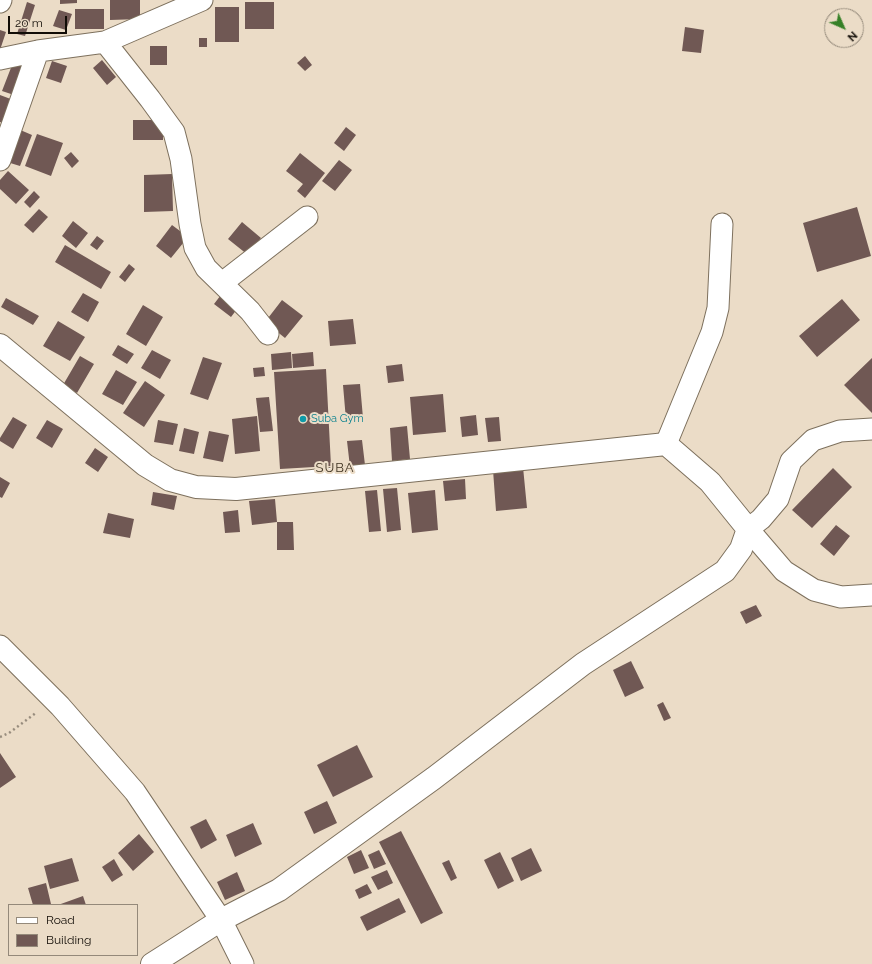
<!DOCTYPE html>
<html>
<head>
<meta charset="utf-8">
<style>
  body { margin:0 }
  #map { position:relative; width:872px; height:964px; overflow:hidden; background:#ebdcc7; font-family:Raleway,sans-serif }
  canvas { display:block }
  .legend { position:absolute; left:8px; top:904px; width:130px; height:52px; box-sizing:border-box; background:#ebdcc7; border:1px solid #94897a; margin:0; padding:5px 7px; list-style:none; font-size:12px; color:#110c06 }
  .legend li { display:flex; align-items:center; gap:8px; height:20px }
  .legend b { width:20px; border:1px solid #94897a }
  .north { position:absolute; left:824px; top:8px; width:40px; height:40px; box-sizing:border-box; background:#ebdcc7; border:1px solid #94897a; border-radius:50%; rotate:135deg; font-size:11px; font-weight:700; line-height:16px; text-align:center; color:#110c06 }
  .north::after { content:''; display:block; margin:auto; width:14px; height:18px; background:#368027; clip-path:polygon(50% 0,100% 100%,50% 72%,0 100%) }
  .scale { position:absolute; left:8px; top:16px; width:59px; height:18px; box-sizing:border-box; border:2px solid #110c06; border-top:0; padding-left:5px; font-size:12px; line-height:14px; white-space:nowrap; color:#110c06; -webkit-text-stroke:3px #ebdcc7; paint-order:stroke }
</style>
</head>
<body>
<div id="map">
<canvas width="872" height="964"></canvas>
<ul class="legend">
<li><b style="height:5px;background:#fff"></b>Road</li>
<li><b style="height:11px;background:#705854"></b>Building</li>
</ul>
<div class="north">N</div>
<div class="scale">20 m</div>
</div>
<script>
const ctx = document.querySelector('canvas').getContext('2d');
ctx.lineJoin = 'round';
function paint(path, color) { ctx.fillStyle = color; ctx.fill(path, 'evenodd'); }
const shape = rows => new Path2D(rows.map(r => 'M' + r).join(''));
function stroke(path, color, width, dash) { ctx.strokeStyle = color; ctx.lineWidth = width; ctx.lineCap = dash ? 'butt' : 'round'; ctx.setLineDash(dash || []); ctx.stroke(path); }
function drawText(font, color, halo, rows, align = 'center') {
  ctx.font = font + ' Raleway,sans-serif'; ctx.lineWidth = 4; ctx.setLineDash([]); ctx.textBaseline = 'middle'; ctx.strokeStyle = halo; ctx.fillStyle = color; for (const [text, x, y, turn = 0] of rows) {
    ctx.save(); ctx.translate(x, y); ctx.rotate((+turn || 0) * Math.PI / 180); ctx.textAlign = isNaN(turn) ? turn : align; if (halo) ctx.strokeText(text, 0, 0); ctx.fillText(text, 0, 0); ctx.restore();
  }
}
const building = shape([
  [60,0,77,0,77,3,60,4],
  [110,0,140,0,140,19,110,20],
  [27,2,35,5,25,36,17,34],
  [245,2,274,2,274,29,245,29],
  [215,7,239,7,239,42,215,42],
  [75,9,104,9,104,29,75,29],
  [59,10,72,14,66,30,53,26],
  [685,27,704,30,701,53,682,51],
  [0,30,6,32,0,50],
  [199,38,207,38,207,47,199,47],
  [150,46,167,46,167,65,150,65],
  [305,56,312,65,305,71,297,63],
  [14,60,31,66,20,97,2,91],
  [102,60,116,77,107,85,93,68],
  [52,61,67,66,61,83,46,78],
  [0,95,16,101,7,124,0,122],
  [133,120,163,120,163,140,133,140],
  [346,127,356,135,344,151,334,143],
  [18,129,32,135,20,166,7,162],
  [37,134,63,143,51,176,25,166],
  [71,152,79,161,72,168,64,158],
  [300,153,325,173,305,198,297,191,303,184,286,171],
  [339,160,352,170,335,191,322,181],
  [8,171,29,190,16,204,0,189,0,180],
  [172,174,173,211,144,212,144,175],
  [34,191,40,197,30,208,24,202],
  [857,207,871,256,817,272,803,223],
  [39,209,48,217,33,233,24,225],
  [73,221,88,233,76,248,62,236],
  [242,222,261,238,248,255,228,239],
  [172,225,188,237,171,258,156,246],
  [97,236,104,241,97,250,90,245],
  [65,245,111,272,101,289,55,262],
  [129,264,135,269,125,282,119,277],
  [224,291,240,305,231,317,214,304],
  [83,293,99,302,88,322,71,312],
  [6,298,39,316,33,325,1,307],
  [842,299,860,320,817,357,799,336],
  [282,300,303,316,285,338,265,322],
  [143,305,163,317,146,346,126,334],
  [353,319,356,344,330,346,328,321],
  [58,321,85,337,70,361,43,346],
  [118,345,134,354,127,364,112,355],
  [152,350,171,360,160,379,141,368],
  [291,352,292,368,272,370,271,354],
  [313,352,314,366,293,368,292,354],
  [80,356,94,364,77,393,63,385],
  [203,357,222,363,208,400,190,394],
  [872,358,872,413,844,385],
  [402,364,404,381,388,383,386,366],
  [264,367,265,376,254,377,253,368],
  [326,369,331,466,280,469,274,372],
  [116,370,137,382,123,405,102,394],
  [145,381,165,395,144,427,123,413],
  [360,384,363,418,346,420,343,385],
  [443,394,446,432,413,435,410,397],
  [269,397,273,431,260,432,256,398],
  [476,415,478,435,462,437,460,417],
  [257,416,260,451,235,454,232,419],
  [13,417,27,425,13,449,0,441,0,438],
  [499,417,501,441,488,442,485,418],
  [47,420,63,429,52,448,36,438],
  [158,420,178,424,173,445,154,442],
  [407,426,410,459,392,461,390,428],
  [184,428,199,432,194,454,179,451],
  [209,431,229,435,223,462,203,458],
  [362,440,365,465,350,467,347,441],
  [95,448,108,457,98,472,85,463],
  [523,467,527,508,496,511,493,470],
  [833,468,852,487,812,528,792,510],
  [0,477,10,483,2,498,0,497],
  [465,479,466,499,445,501,443,481],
  [397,488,401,530,387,532,383,489],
  [377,490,381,531,369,532,365,491],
  [435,490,438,530,412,533,408,493],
  [153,492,177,496,174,510,151,505],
  [275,499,277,522,252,525,249,501],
  [238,510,240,532,225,533,223,512],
  [108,513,134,519,130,538,103,533],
  [277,522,293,522,294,550,277,550],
  [836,525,850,536,834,556,820,544],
  [756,605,762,616,746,624,740,612],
  [631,661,644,688,625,697,613,670],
  [663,702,671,718,664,721,657,705],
  [357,745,373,777,333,797,317,765],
  [0,753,16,777,0,788],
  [327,801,337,823,314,834,304,812],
  [206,819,217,840,201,849,190,827],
  [253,823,262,844,235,857,226,835],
  [401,831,443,913,421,924,379,842],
  [139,834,154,852,133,871,118,853],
  [531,848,542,871,521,881,511,858],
  [361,850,369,868,354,874,347,857],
  [379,850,386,864,374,869,368,855],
  [500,852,514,881,498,889,484,860],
  [72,858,79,881,50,889,44,866],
  [114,859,123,875,112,882,102,867],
  [449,860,457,878,451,881,442,863],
  [387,870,393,883,378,890,371,877],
  [237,872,245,891,225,900,217,882],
  [46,883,51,904,33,905,28,888],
  [367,884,372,893,359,899,355,890],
  [83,896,86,905,58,905],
  [399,898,406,912,367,931,360,917]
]);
const path = shape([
  [0,737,9,733,37,712]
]);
const minor = shape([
  [0,2,1,0],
  [105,42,150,99,174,132,181,159,190,224,195,248,206,268,250,311,268,334],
  [38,51,105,42,202,0],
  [0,59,38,51,0,160],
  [222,283,307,217],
  [872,429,840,431,813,440,791,461,778,499,761,519,748,529,784,571,814,590,841,597,872,595],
  [666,444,712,332,718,308,722,224],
  [0,646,60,706,135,792,221,920,243,964]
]);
const tertiary = shape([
  [0,345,145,465,170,480,196,487,236,489,666,444,710,482,748,529,741,549,725,571,583,664,434,778,279,890,221,920,152,964]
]);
const markers = [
  [303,419,4,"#0f9aa8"]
];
const cultureNames = [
  ["Suba Gym",311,419]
];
const quarterNames = [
  ["SUBA",335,468]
];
paint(building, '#705854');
stroke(minor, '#7d705d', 23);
stroke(tertiary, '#7d705d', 24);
stroke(path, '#988d7e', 2.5, [2, 3]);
stroke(minor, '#fff', 21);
stroke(tertiary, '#fff', 22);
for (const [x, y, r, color] of markers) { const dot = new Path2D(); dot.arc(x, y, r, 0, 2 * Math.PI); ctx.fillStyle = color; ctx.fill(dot); stroke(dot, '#ebdcc7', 1.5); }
drawText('11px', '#0d838f', '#ebdcc7', cultureNames, 'left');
ctx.letterSpacing = '1px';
drawText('13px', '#3e3221', '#ebdcc7', quarterNames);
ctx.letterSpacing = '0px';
</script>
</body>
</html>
